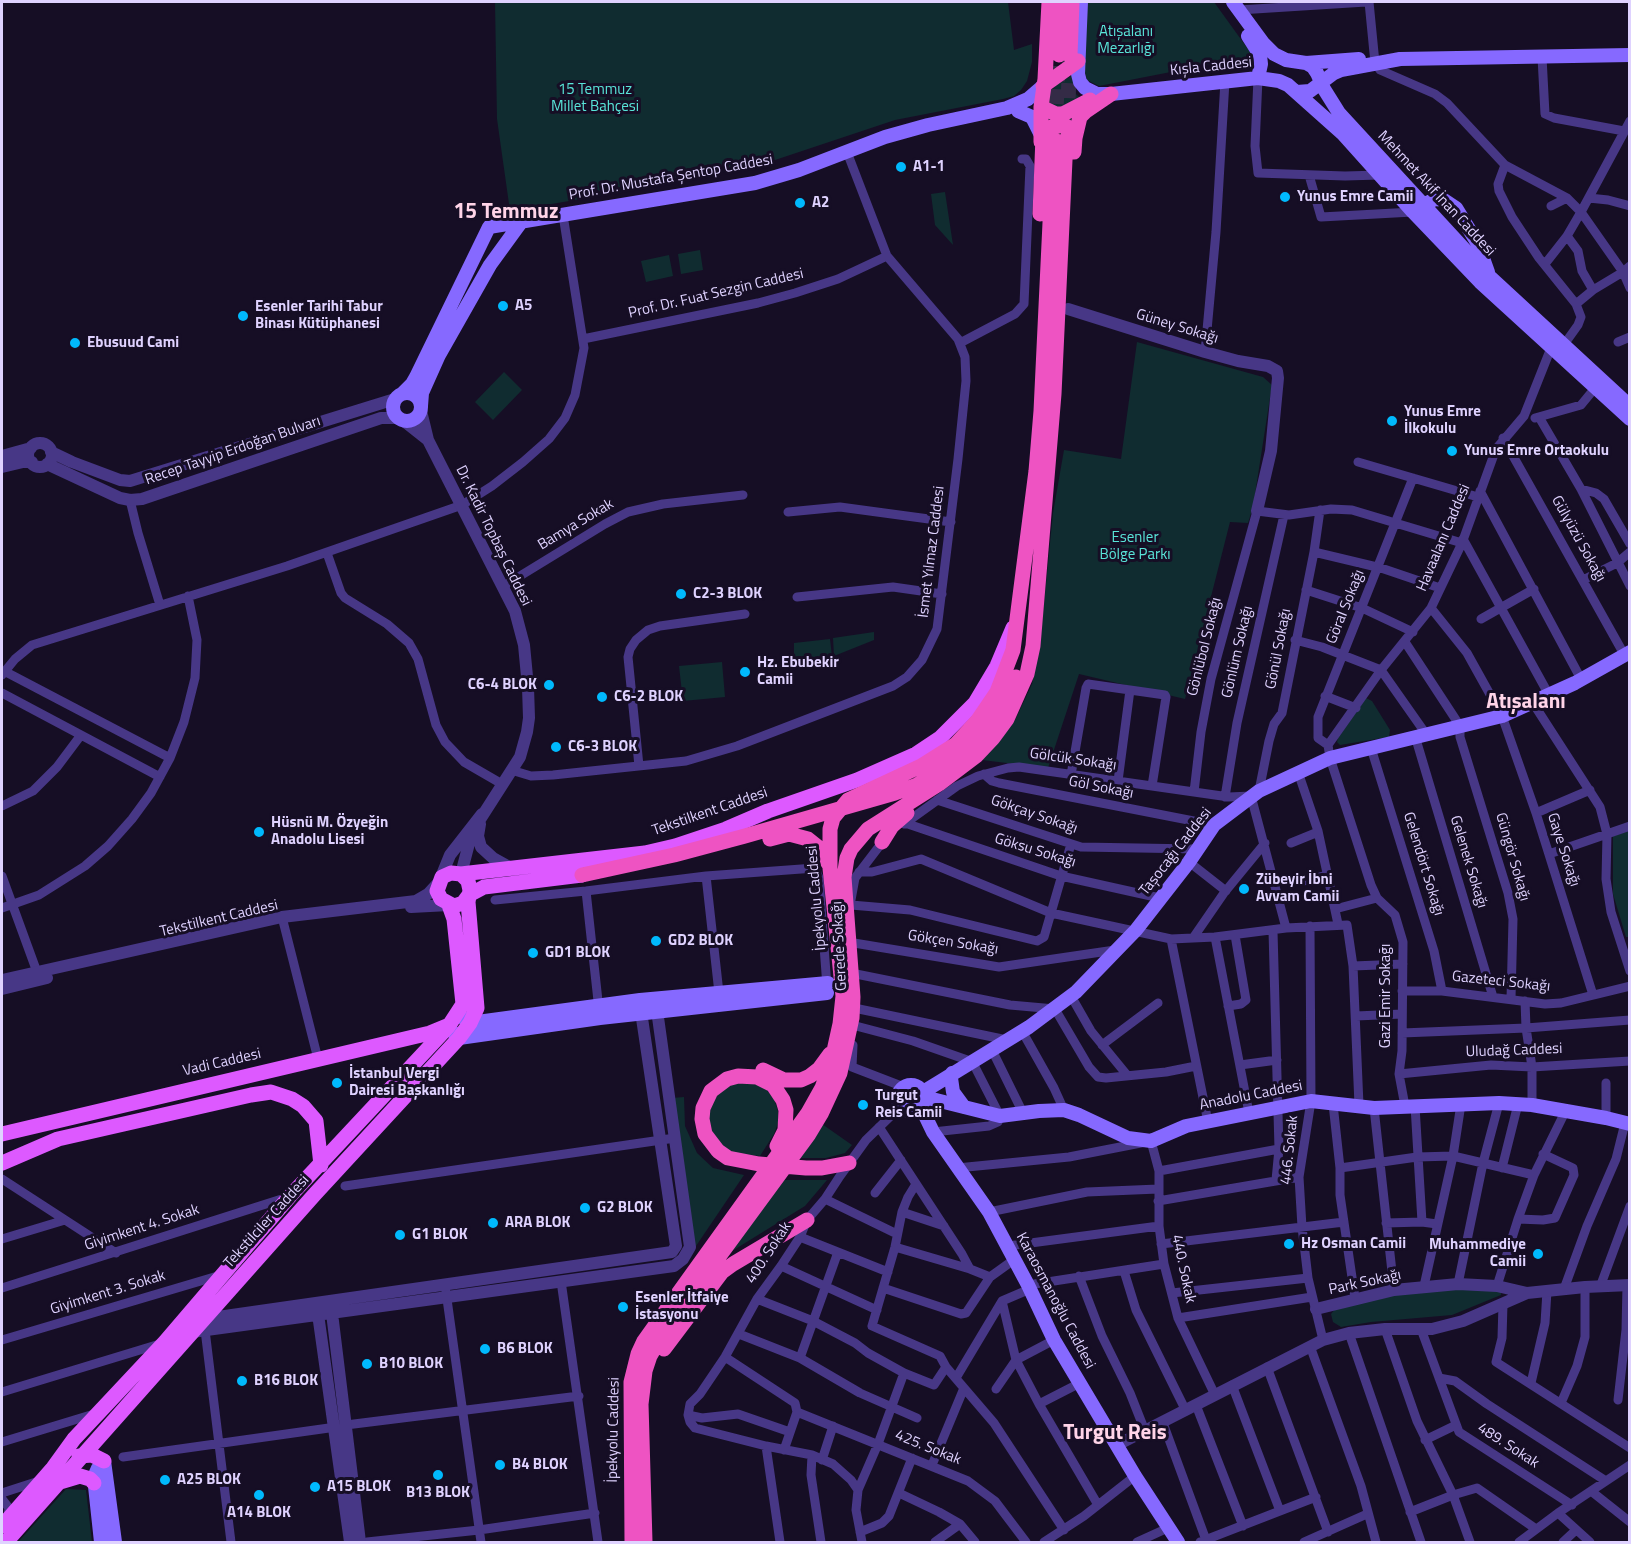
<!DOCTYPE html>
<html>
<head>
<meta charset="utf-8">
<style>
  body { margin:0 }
  #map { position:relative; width:1631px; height:1544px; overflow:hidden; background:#160e25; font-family:"Titillium Web",sans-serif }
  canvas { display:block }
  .frame { position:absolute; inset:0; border:3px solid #dfd2ff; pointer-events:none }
</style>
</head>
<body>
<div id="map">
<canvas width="1631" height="1544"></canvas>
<div class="frame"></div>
</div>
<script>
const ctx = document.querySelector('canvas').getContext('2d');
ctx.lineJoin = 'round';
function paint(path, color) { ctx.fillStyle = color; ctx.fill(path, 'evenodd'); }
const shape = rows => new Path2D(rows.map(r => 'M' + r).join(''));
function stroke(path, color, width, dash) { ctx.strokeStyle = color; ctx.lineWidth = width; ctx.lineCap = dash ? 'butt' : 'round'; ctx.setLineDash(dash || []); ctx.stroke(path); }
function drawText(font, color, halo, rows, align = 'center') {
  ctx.font = font + ' "Titillium Web",sans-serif'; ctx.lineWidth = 6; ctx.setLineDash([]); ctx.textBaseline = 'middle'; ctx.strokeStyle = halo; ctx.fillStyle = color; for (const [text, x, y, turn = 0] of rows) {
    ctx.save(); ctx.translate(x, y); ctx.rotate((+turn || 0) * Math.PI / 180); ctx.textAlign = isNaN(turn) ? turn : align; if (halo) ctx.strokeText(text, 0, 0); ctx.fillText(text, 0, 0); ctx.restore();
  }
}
const green = shape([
  [495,2,1008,2,1014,50,1032,44,1032,62,1027,81,1021,90,1014,96,1003,99,895,120,769,162,640,189,510,211,497,119],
  [1087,2,1214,2,1253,56,1099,86,1087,80,1083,64],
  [1073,75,1075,93,1080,98,1057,109,1052,105,1049,98,1052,90,1058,83],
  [945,192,953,245,935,225,931,194],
  [700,250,703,270,681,274,678,254],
  [669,255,673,276,646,282,641,261],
  [1137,342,1263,377,1272,385,1253,507,1248,523,1230,522,1185,699,1079,674,1048,768,982,760,1015,720,1032,684,1040,644,1053,513,1064,450,1121,459],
  [504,372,522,390,493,420,475,402],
  [874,632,874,640,834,656,833,638],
  [830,639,832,656,817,662,794,660,794,643],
  [722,662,725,697,683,701,679,666],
  [1366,698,1372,701,1390,730,1389,737,1340,745,1337,742,1338,738],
  [1629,831,1630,937,1626,937,1613,894,1613,836],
  [733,1081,757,1084,767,1090,774,1099,778,1111,778,1123,774,1134,760,1156,734,1153,722,1148,707,1129,708,1105,713,1094],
  [684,1097,685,1126,697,1153,713,1168,744,1175,694,1249,672,1098],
  [822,1124,852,1145,845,1153,826,1158,798,1158],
  [782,1180,827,1180,805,1206,724,1256],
  [1474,1287,1501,1291,1501,1295,1452,1315,1371,1322,1341,1327,1333,1322,1331,1314,1335,1309,1394,1293],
  [66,1489,86,1490,92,1542,18,1542]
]);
const trunkTunnel = shape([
  [1067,121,1070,58],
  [1055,127,1059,55]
]);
const minor = shape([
  [1369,2,1375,63,1380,70,1435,94,1447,103,1505,165,1567,198,1581,212,1623,272,1630,288],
  [1239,10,1366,2],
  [1542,57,1545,114,1554,118,1624,131],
  [1258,78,1255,146,1258,173,1345,176,1380,175],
  [1505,165,1498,184,1499,191,1512,217,1539,258,1576,304,1581,317,1578,325,1563,346],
  [1309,175,1321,217,1413,212],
  [1589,198,1608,200,1630,206],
  [1551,206,1567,198],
  [1567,236,1578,251,1582,271,1593,290],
  [1545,264,1567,236,1581,212,1630,121],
  [1576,304,1593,290,1623,272,1630,266],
  [583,339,758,303,795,293,838,279,887,256],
  [1618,342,1630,337],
  [960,343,1015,314,1024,304,1030,166,1026,159,1022,159],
  [1205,352,1216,232,1225,81],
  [1539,417,1581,489,1630,586],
  [1535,418,1581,405,1595,388],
  [1503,438,1625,656],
  [1358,462,1478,497],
  [1581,489,1596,493,1604,499,1630,544],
  [1480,491,1581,679],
  [130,500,138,533,160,605],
  [788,512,840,507,951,522],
  [1463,539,1549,695],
  [1314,552,1381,568,1440,588],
  [327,553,341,593,345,598,387,624,409,643,418,659,436,725,445,742,464,762,502,784],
  [1583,580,1617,563,1630,552],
  [502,587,605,524,628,512,663,504,743,495],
  [1306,590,1362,608,1413,632],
  [797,597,893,587,942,594],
  [1431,608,1467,653,1502,716,1536,813,1593,995],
  [1481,619,1534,589],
  [1295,640,1322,647,1381,670,1426,734],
  [1405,642,1460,726,1460,737,1508,893,1513,919,1511,999],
  [4,671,170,758],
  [2,675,15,659,32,645,287,566,462,505,492,486,523,462,549,439,565,418,575,395,584,348,563,215],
  [2,693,160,777],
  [1325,696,1356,708],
  [1533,703,1600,807,1607,834,1606,879,1611,912,1630,971],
  [1415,736,1493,997],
  [1328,745,1318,738,1318,717,1413,478],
  [1371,748,1434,951,1442,991],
  [639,766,628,657,630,649,636,640,648,630,660,626,745,614],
  [511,770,531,776,553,775,686,761,737,746,893,686,907,677,922,660,937,629,958,459,966,381,965,357,958,339,887,256,847,152],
  [1298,772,1318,831,1338,924],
  [984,774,992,781,999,783,1214,825],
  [1071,775,1086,688,1088,684,1165,695,1166,697,1152,786],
  [1118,781,1130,690],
  [1259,791,1269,741,1274,724,1282,713,1314,552,1320,510],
  [1194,792,1201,732,1211,679,1257,511,1289,515,1331,509,1352,510,1462,543],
  [1225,797,1237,723,1284,515],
  [937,800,1081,847,1196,849],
  [2,806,33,791,57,767,81,735],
  [1536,813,1590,790],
  [905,823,1061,876,1160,898],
  [904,824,957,786,978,776,1008,768,1019,767,1229,797,1251,796,1286,928],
  [1291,843,1318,832],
  [1549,854,1630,826],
  [1189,862,1226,891],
  [859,872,872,872,921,859,1051,913,1171,939,1215,937,1286,928,1347,925,1353,966,1359,1105],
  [2,876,37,972],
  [706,876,719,993],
  [1300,882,1327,875],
  [586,891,599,1010],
  [495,900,586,891,706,876,815,868,819,878,827,987],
  [851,900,855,878,884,840],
  [851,905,910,910,1037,941,1044,937,1071,844],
  [2,908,39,895,85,866,108,846,132,819,151,793,170,758,184,722,195,678,197,640,188,596],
  [1335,909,1377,898],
  [282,917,318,1059],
  [1310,926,1311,1101,1299,1177,1302,1227,1308,1278,1323,1340],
  [1273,931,1279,1149,1276,1180],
  [1215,937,1249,1113],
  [1193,938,1224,893,1265,843],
  [1171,939,1208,1122],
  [854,943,999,967,1115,950],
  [1353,966,1403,964],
  [856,974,1010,1005,1055,1009,1089,1067,1098,1077,1106,1078,1166,1072,1196,1066],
  [1402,991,1442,991,1545,1004,1561,1003,1630,986],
  [1071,996,1091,1031,1127,1075],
  [1525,1001,1526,1028,1532,1067,1532,1105],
  [1228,1006,1241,1004,1246,1000,1235,935],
  [859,1009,1007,1040],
  [1356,1016,1402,1014],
  [856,1026,913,1041,973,1062],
  [1022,1031,1054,1088,1064,1110],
  [1402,1033,1526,1028,1630,1020],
  [853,1045,852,1067,904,1087],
  [1102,1045,1158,1003],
  [992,1050,1023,1113],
  [1240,1065,1277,1060],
  [1399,1074,1491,1065,1532,1067,1630,1061],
  [1606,1083,1606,1118],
  [1333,1104,1340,1168,1340,1195,1355,1298],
  [1405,1106,1399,1074,1402,1051,1403,942,1395,915,1377,898,1371,885,1330,758,1328,745,1381,670,1431,608,1462,543,1496,449,1524,416,1551,348],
  [1415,1106,1422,1222],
  [1374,1108,1394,1290],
  [879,1127,962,1254,970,1269,990,1277,1015,1259],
  [933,1132,989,1126,998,1122,1000,1116,975,1067],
  [957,1168,1069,1157,1151,1141,1159,1171,1159,1226,1164,1264,1178,1318,1215,1395],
  [1340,1168,1417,1157,1453,1156,1534,1175],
  [1502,1168,1518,1104],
  [1159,1171,1279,1149],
  [2,1179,116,1253],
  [345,1186,675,1138],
  [875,1193,901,1160],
  [825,1199,897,1234],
  [1158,1201,1299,1177],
  [902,1212,944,1226],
  [989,1212,1087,1192,1158,1189],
  [1518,1219,1543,1220,1555,1218,1574,1175,1573,1168,1543,1154],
  [1386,1223,1422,1222,1437,1224],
  [800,1237,888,1272],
  [2,1239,65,1220],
  [1161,1244,1344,1222],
  [1008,1246,1159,1226],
  [895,1247,970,1269],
  [781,1266,877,1310],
  [1124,1271,1136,1310,1186,1411],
  [1079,1276,1102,1336,1130,1393,1145,1431],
  [561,1281,598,1542],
  [1458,1284,1483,1163,1499,1103],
  [1028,1285,1164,1264],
  [1424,1286,1453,1156,1461,1104],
  [1497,1286,1518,1219,1534,1175,1565,1112],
  [1600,1287,1630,1206],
  [2,1288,288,1197],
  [883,1288,961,1314,966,1313,990,1277],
  [1564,1289,1587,1226,1616,1159,1625,1123],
  [446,1292,481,1542],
  [1172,1293,1308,1278],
  [757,1299,813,1321,855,1343,868,1353,904,1373,934,1385,946,1367,940,1356,872,1326,895,1247,902,1212,908,1197,916,1184],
  [1002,1301,1016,1360,1039,1404,1080,1383],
  [1503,1304,1502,1338,1496,1362,1630,1448],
  [1178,1318,1312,1297],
  [1385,1329,1417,1421,1453,1495,1470,1542],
  [1421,1329,1459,1432,1572,1505],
  [205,1330,231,1542],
  [1349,1333,1421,1542],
  [739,1334,800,1358,860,1393,917,1418],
  [2,1340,221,1275],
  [1310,1346,1361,1486,1376,1542],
  [725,1357,795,1403,797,1412,784,1450],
  [800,1358,838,1252],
  [946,1367,994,1423,1064,1530],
  [1267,1367,1328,1532],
  [956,1378,1002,1301,1030,1289],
  [1439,1378,1455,1381,1487,1404,1606,1481],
  [1531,1383,1545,1323,1547,1291],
  [1232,1385,1280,1511],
  [996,1389,1016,1360,1054,1340],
  [2,1392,163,1343],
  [1618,1400,1626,1330,1627,1285],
  [1561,1403,1577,1366,1585,1337,1585,1287],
  [1039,1404,1098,1505],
  [1196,1405,1243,1526],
  [797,1412,968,1481,995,1501,1026,1542],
  [688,1415,702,1418,738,1414,790,1432],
  [1163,1423,1206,1540],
  [346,1425,579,1396],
  [1425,1440,1456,1425],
  [2,1442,94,1414],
  [766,1446,780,1542],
  [812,1455,811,1475,821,1542],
  [123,1457,336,1427],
  [822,1460,833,1426],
  [932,1465,964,1388],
  [858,1490,878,1444,904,1373],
  [1591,1491,1630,1522],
  [2,1493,39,1481],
  [899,1493,939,1512,960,1524,975,1542],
  [2,1499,9,1508,8,1517],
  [1410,1512,1453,1495,1477,1488,1536,1529],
  [1558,1513,1590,1542],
  [860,1532,882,1523,889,1516,912,1458],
  [367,1542,479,1530,595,1513],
  [862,1542,856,1510,858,1490,851,1480,833,1464,812,1455,766,1446,695,1428,690,1422,688,1415,690,1404,700,1394,725,1357,757,1299,781,1266,800,1237,807,1220,825,1199,840,1176,866,1140,901,1106],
  [935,1542,960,1524],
  [1044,1542,1084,1516,1135,1476],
  [1137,1542,1170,1527],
  [1200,1542,1316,1497],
  [1304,1542,1367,1514],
  [1519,1542,1558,1513,1630,1465],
  [1563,1542,1576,1530]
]);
const tertiary = shape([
  [1068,309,1205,352,1238,361,1268,366,1277,371,1278,378,1271,451,1257,511],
  [404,421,428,440,421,411],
  [428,440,515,611,524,645,528,687,529,718,527,732,520,757,472,832,461,874],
  '28 455a12 12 0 1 1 24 0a12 12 0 1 1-24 0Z',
  [51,452,72,462,120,480,130,481,395,399],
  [2,456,31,448],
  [47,464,120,498,130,500,142,499,381,418,398,418],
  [2,467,23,462,32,462],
  [480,824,478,836,481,847,493,858,511,868],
  [411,907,449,905],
  [2,980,282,917,416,901,428,894,439,882,450,855,482,814],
  [2,989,47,978],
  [331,1305,360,1542],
  [317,1307,350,1542],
  [1316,1309,1394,1290,1458,1284,1497,1286,1527,1293],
  [204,1319,672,1252,676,1246,640,1005],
  [192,1332,674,1266,683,1259,690,1247,656,1003],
  [1117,1445,1323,1340,1349,1333,1385,1329,1432,1329,1463,1321,1527,1293,1585,1287,1630,1285]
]);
const secondary = shape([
  [1081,2,1078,74,1080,82,1085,88,1097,94,1111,94,1258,78,1279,81,1288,85,1343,134,1413,212,1480,282,1630,419],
  [1233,2,1263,43,1274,54,1286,60,1306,63,1359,59],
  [1248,36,1260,55,1261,64,1258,78],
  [1306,63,1313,67,1317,73,1324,89,1339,113,1490,277,1630,406],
  [1297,92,1310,91,1334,73,1341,70,1400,59,1630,55],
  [1018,111,1032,117,1040,133],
  [1418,213,1429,202,1435,199,1444,200,1456,208,1478,244,1488,272],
  '393 407a14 14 0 1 1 28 0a14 14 0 1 1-28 0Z',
  [402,394,412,384,416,377,489,227,755,183,799,170,885,137,928,125,1007,108,1028,99,1043,86],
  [421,406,422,393,439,355,490,265,522,221],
  [462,1017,470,1023,640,1000,828,983],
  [454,1033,459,1038,600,1018,827,993],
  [952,1073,951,1078,953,1092,964,1107],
  '898 1098a13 13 0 1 1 26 0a13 13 0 1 1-26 0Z',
  [923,1092,1029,1027,1076,992,1136,930,1189,862,1214,825,1259,791,1330,758,1502,716,1575,683,1630,652],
  [924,1097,1000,1116,1039,1111,1064,1110,1079,1115,1128,1138,1151,1141,1186,1126,1311,1101,1374,1108,1499,1103,1532,1105,1606,1118,1630,1124],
  [921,1107,933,1132,989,1212,1028,1285,1054,1340,1135,1476,1178,1542],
  [104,1461,115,1542],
  [101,1542,94,1477,98,1468,103,1467,105,1470]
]);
const primary = shape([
  [582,875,484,887,469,895,463,903,454,906,441,899,437,891,442,877,451,873,461,874,645,853,675,846,726,829,768,811,857,780,916,754,940,738,975,703,997,666,1013,628],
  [2,1134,430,1033,447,1026],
  [2,1163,58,1139,251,1095,271,1092,292,1099,303,1106,316,1121,321,1165],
  [79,1456,92,1455,104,1461],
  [60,1482,80,1476,90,1479,94,1483],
  [2,1526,53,1468,74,1439,165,1342,290,1196,448,1027,463,1004,454,919,449,905],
  [6,1542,315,1194,459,1038,470,1023,477,1008,468,902,470,890,468,881,461,874]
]);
const trunk = shape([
  [1059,55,1061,2],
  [1070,56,1072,2],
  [1043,86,1078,61],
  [1041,107,1056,114,1063,114,1090,100],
  [1041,142,1041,107,1045,79,1049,2],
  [1074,152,1075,138,1080,117,1086,111,1111,94],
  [1040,214,1043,136,1052,127,1064,125,1071,129,1075,138],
  [770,839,789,834,808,839,823,851,828,863],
  [882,842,892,826,907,813],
  [582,875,674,855,745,836,895,793,917,785,950,765,971,745,991,722,1016,677],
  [763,1070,784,1080,801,1080,810,1076,819,1069,830,1054],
  [777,1146,785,1130,786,1110,783,1100,773,1085,757,1077,738,1076,727,1079,711,1091,703,1108,702,1119,705,1134,718,1151,728,1158,759,1164,806,1168,822,1168,849,1163],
  [664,1349,722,1272,733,1264,807,1220],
  [632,1542,631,1382,638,1354,644,1341,659,1320,808,1113,822,1088,832,1060,840,1024,843,996,830,868,830,829,833,818,848,800,921,766,956,744,978,720,997,692,1013,650,1036,471,1041,411,1054,139],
  [645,1542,641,1404,645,1371,650,1356,665,1330,809,1134,821,1114,840,1073,852,1018,853,997,844,877,847,858,851,849,868,829,939,784,976,756,993,738,1007,719,1027,674,1033,646,1054,394,1066,139]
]);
const markers = [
  [901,167,6,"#00b9fd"],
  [1285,197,6,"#00b9fd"],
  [800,203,6,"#00b9fd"],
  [503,306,6,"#00b9fd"],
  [243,316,6,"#00b9fd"],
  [75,343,6,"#00b9fd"],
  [1392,421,6,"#00b9fd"],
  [1452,451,6,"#00b9fd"],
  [681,594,6,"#00b9fd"],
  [745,672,6,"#00b9fd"],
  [549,685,6,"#00b9fd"],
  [602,697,6,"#00b9fd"],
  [556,747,6,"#00b9fd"],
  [259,832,6,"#00b9fd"],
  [1244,889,6,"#00b9fd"],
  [656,941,6,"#00b9fd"],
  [533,953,6,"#00b9fd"],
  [337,1083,6,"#00b9fd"],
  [863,1105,6,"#00b9fd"],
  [585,1208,6,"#00b9fd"],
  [493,1223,6,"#00b9fd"],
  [400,1235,6,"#00b9fd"],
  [1289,1244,6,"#00b9fd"],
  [1538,1254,6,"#00b9fd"],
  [623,1307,6,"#00b9fd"],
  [485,1349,6,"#00b9fd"],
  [367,1364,6,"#00b9fd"],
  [242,1381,6,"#00b9fd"],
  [500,1465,6,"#00b9fd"],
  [438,1475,6,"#00b9fd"],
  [165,1480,6,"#00b9fd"],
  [315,1487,6,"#00b9fd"],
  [259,1495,6,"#00b9fd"]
];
const parkNames = [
  ["Atışalanı",1126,32],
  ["Mezarlığı",1126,49],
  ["15 Temmuz",595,90],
  ["Millet Bahçesi",595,107],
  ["Esenler",1135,538],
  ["Bölge Parkı",1135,555]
];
const streetNames = [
  ["Kışla Caddesi",1211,67,-6],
  ["Prof. Dr. Mustafa Şentop Caddesi",671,178,-10],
  ["Mehmet Akif İnan Caddesi",1436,194,47],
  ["Prof. Dr. Fuat Sezgin Caddesi",716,294,-13],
  ["Güney Sokağı",1177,327,17],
  ["Recep Tayyip Erdoğan Bulvarı",233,451,-19],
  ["Bamya Sokak",576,525,-31],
  ["Dr. Kadir Topbaş Caddesi",493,536,64],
  ["Havaalanı Caddesi",1444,538,-67],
  ["Gülyüzü Sokağı",1578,539,61],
  ["İsmet Yılmaz Caddesi",932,552,-83],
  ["Göral Sokağı",1346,607,-68],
  ["Gönlübol Sokağı",1205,647,-76],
  ["Gönül Sokağı",1279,649,-79],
  ["Gönlüm Sokağı",1238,652,-77],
  ["Gölcük Sokağı",1073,760,8],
  ["Göl Sokağı",1101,788,11],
  ["Tekstilkent Caddesi",710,812,-19],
  ["Gökçay Sokağı",1034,815,19],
  ["Gaye Sokağı",1563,850,72],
  ["Göksu Sokağı",1035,851,17],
  ["Taşocağı Caddesi",1176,852,-52],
  ["Güngör Sokağı",1512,857,74],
  ["Gelenek Sokağı",1468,862,73],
  ["Gelendört Sokağı",1423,864,73],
  ["İpekyolu Caddesi",817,898,-95],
  ["Tekstilkent Caddesi",219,919,-13],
  ["Gökçen Sokağı",953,943,9],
  ["Gerede Sokağı",840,946,-93],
  ["Gazeteci Sokağı",1501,982,6],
  ["Gazi Emir Sokağı",1386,996,-90],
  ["Uludağ Caddesi",1514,1051,-2],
  ["Vadi Caddesi",222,1063,-13],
  ["Anadolu Caddesi",1251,1096,-11],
  ["446. Sokak",1290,1150,-84],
  ["Tekstilciler Caddesi",267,1222,-48],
  ["Giyimkent 4. Sokak",142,1228,-18],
  ["400. Sokak",769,1253,-57],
  ["440. Sokak",1183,1269,78],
  ["Park Sokağı",1365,1283,-12],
  ["Giyimkent 3. Sokak",108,1293,-17],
  ["Karaosmanoğlu Caddesi",1055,1301,62],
  ["İpekyolu Caddesi",614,1430,-89],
  ["489. Sokak",1508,1446,33],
  ["425. Sokak",928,1448,22]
];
const poiNames = [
  ["A1-1",913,167],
  ["Yunus Emre Camii",1297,197],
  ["A2",812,203],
  ["A5",515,306],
  ["Esenler Tarihi Tabur",255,307],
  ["Binası Kütüphanesi",255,324],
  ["Ebusuud Cami",87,343],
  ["Yunus Emre",1404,412],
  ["İlkokulu",1404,429],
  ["Yunus Emre Ortaokulu",1464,451],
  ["C2-3 BLOK",693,594],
  ["Hz. Ebubekir",757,663],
  ["Camii",757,680],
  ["C6-4 BLOK",537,685,"right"],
  ["C6-2 BLOK",614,697],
  ["C6-3 BLOK",568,747],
  ["Hüsnü M. Özyeğin",271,823],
  ["Anadolu Lisesi",271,840],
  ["Zübeyir İbni",1256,880],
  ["Avvam Camii",1256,897],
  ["GD2 BLOK",668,941],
  ["GD1 BLOK",545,953],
  ["İstanbul Vergi",349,1074],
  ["Dairesi Başkanlığı",349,1091],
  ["Turgut",875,1096],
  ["Reis Camii",875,1113],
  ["G2 BLOK",597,1208],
  ["ARA BLOK",505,1223],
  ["G1 BLOK",412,1235],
  ["Hz Osman Camii",1301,1244],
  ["Muhammediye",1526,1245,"right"],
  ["Camii",1526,1262,"right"],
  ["Esenler İtfaiye",635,1298],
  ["İstasyonu",635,1315],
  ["B6 BLOK",497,1349],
  ["B10 BLOK",379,1364],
  ["B16 BLOK",254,1381],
  ["B4 BLOK",512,1465],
  ["A25 BLOK",177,1480],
  ["A15 BLOK",327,1487],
  ["B13 BLOK",438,1493,"center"],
  ["A14 BLOK",259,1513,"center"]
];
const districtNames = [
  ["15 Temmuz",506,213],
  ["Atışalanı",1526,703],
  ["Turgut Reis",1115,1434]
];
paint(green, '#102c30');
stroke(trunkTunnel, '#342b46', 15, [15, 8]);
stroke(minor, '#473786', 9);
stroke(tertiary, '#473786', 12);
stroke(secondary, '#8669ff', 14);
stroke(primary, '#dd59ff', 15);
stroke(trunk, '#ee53c2', 15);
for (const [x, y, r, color] of markers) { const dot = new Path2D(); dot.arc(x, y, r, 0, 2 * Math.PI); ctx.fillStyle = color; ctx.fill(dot); stroke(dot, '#160e25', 2); }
drawText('15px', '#59e5d9', '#160e25', parkNames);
drawText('15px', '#dfd2ff', '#160e25', streetNames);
drawText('bold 15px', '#dfd2ff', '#160e25', poiNames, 'left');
drawText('bold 21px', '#ffd4e8', '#160e25', districtNames);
</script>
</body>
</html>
